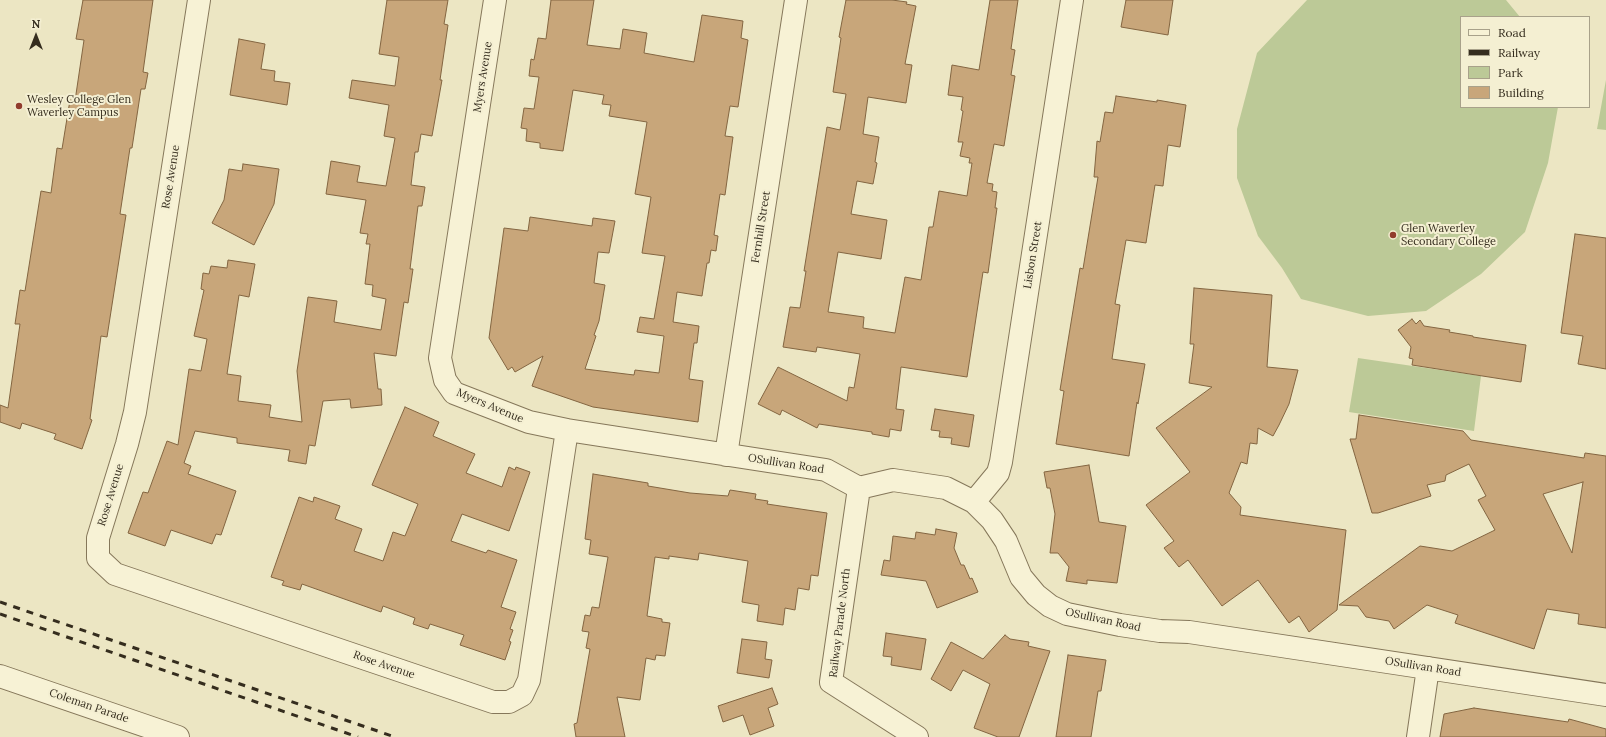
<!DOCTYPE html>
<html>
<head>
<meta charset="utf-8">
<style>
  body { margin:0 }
  #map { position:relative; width:1606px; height:737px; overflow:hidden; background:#ece6c3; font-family:Lora,serif }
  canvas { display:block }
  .legend { position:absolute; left:1460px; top:16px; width:130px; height:92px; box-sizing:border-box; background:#f4efd2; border:1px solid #a8a18a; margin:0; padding:5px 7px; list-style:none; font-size:12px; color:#352d1e }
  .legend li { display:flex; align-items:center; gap:8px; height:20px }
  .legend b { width:20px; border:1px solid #a8a18a }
  .north { position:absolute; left:16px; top:16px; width:40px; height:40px; -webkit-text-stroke:3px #f4efd2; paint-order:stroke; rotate:0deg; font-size:11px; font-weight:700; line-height:16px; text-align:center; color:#352d1e }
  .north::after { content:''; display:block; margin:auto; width:14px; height:18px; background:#352d1e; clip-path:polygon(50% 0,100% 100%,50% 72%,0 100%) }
</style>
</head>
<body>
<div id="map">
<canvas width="1606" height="737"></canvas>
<ul class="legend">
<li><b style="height:5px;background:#f7f2d5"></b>Road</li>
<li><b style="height:5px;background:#352d1e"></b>Railway</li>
<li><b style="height:11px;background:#bcc997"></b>Park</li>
<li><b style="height:11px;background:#c8a67a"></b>Building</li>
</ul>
<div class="north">N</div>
</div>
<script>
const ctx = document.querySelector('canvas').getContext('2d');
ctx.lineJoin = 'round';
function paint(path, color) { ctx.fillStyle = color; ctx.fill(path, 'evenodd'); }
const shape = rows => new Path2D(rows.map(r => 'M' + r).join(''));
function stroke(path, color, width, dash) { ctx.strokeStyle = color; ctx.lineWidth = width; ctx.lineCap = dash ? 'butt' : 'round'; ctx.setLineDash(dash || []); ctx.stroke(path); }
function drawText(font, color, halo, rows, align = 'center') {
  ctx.font = font + ' Lora,serif'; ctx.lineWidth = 4; ctx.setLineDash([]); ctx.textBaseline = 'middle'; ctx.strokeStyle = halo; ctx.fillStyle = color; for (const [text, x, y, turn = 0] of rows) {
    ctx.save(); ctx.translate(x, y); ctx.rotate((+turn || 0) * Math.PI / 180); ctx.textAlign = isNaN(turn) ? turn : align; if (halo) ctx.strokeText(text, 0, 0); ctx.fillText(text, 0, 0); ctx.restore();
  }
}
const green = shape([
  [1307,0,1506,0,1520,17,1461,17,1461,107,1558,107,1548,163,1525,232,1481,274,1426,311,1368,316,1301,299,1282,268,1258,236,1237,178,1237,129,1257,53],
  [1606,80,1606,130,1597,129],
  [1358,358,1481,376,1474,431,1349,412]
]);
const building = shape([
  [83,0,153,0,143,72,148,73,145,89,141,89,132,148,130,148,120,214,126,215,107,337,101,336,90,419,92,420,82,449,54,439,56,434,22,423,20,429,0,422,0,405,8,408,20,324,15,324,20,290,25,291,41,191,51,193,57,148,62,149,70,100,75,101,84,40,76,39,83,0],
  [387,0,448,0,444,24,448,25,440,80,442,80,432,136,421,134,418,152,415,152,411,185,425,187,422,206,418,206,410,269,413,269,408,303,404,302,396,356,374,353,378,389,381,389,382,405,351,408,350,399,323,401,315,446,309,445,306,464,288,461,290,450,237,443,237,438,195,431,184,463,191,466,188,474,236,491,221,535,216,534,212,544,171,530,165,546,128,533,143,492,148,493,167,441,178,445,189,369,201,371,207,339,194,336,204,290,201,289,203,273,209,274,211,266,227,268,228,260,255,264,249,297,239,295,227,374,241,376,238,401,271,405,269,417,302,422,297,371,308,297,337,301,334,322,381,330,386,299,372,296,373,285,365,284,370,244,366,244,368,234,360,233,366,200,326,194,331,161,360,166,357,182,386,186,395,138,384,136,389,105,349,98,352,80,395,86,399,57,379,54,387,0],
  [551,0,594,0,587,45,620,49,623,29,647,33,644,53,694,62,702,15,743,21,741,38,748,40,738,107,730,106,725,136,733,137,725,195,720,194,714,235,718,236,716,251,711,250,709,263,707,263,702,296,677,292,673,322,699,326,697,343,694,343,689,379,703,381,698,422,593,407,532,386,543,356,515,372,512,367,508,370,489,338,504,228,528,231,530,217,592,226,593,218,615,221,609,253,598,252,594,283,605,285,599,321,594,335,596,336,585,369,634,375,635,370,659,373,664,336,637,332,640,317,654,319,665,256,642,253,651,197,635,194,647,122,609,116,611,105,602,104,604,95,573,90,563,151,540,148,540,143,526,141,527,129,521,128,524,108,534,109,539,77,529,76,531,59,534,60,538,38,546,39,551,0],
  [846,0,892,0,907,2,906,4,916,6,905,64,912,65,906,103,868,97,863,134,879,137,875,162,877,163,873,184,857,181,851,214,887,220,881,259,838,252,828,312,864,317,863,328,895,333,905,277,921,280,929,227,933,227,939,191,967,196,972,163,969,163,970,158,960,156,963,142,958,142,963,111,961,110,963,97,948,95,952,65,979,70,990,0,1018,0,1011,49,1015,50,1011,75,1015,76,1004,146,994,144,987,183,993,184,992,191,997,192,995,208,997,208,988,273,983,272,967,377,901,367,896,409,904,410,901,431,890,429,889,437,872,434,872,432,819,424,817,428,782,410,780,415,758,404,778,367,847,401,849,387,854,388,860,354,817,347,816,352,783,347,790,307,800,308,806,271,804,271,827,127,840,130,846,94,833,92,841,38,839,37,846,0],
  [1126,0,1173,0,1168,35,1121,27,1126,0],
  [239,39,265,44,261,69,275,71,274,81,290,83,287,105,230,95,239,39],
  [1116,96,1157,102,1157,100,1186,105,1180,147,1168,145,1163,186,1155,185,1146,243,1126,240,1115,304,1120,305,1112,359,1145,364,1138,404,1137,402,1129,456,1056,444,1064,391,1060,390,1067,347,1080,268,1083,269,1098,177,1094,177,1097,141,1100,142,1105,112,1113,113,1116,96],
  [243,164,279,169,274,204,254,245,212,223,224,200,229,169,242,171,243,164],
  [1575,234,1606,238,1606,369,1578,364,1583,336,1561,333,1575,234],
  [1194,288,1272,295,1267,367,1298,370,1289,404,1279,425,1273,436,1258,428,1257,444,1250,443,1247,464,1241,462,1229,493,1241,507,1240,515,1346,530,1337,610,1309,632,1299,616,1289,623,1258,580,1222,606,1188,560,1179,567,1164,548,1174,541,1146,505,1190,472,1156,428,1212,387,1189,383,1194,344,1190,344,1194,288],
  [1412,319,1416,324,1420,320,1424,326,1450,330,1449,332,1473,336,1473,337,1526,345,1521,382,1412,365,1413,359,1409,358,1411,347,1398,330,1412,319],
  [405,407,439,422,433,436,475,454,466,473,502,487,509,467,515,470,516,467,530,472,509,531,462,514,451,541,486,553,488,550,517,560,501,607,516,612,510,629,513,630,509,641,511,642,505,660,460,645,464,635,430,624,428,629,413,624,415,618,383,606,381,612,302,584,300,590,282,585,284,581,271,577,299,497,313,502,314,497,340,506,335,519,362,529,354,551,383,561,393,532,405,536,418,504,372,485,405,407],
  [935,409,974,415,969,447,951,444,952,438,939,437,940,431,931,430,935,409],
  [1359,415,1463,431,1471,440,1584,458,1585,453,1606,456,1606,628,1578,624,1579,614,1547,609,1534,649,1455,623,1458,615,1427,605,1394,629,1389,621,1366,617,1358,606,1339,605,1420,546,1452,551,1495,530,1478,500,1486,496,1469,464,1446,475,1445,481,1427,485,1431,496,1378,513,1372,513,1350,439,1356,439,1359,415],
  [1583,482,1572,553,1543,494,1583,482],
  [1089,465,1099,522,1126,526,1117,583,1087,580,1087,584,1066,581,1069,567,1058,553,1050,553,1055,514,1050,488,1047,488,1044,472,1089,465],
  [593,474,648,483,648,486,690,493,728,496,730,490,756,494,755,499,768,501,767,504,827,513,818,576,811,575,809,590,798,588,795,610,785,608,783,625,757,621,759,605,742,602,748,561,699,553,698,560,669,556,669,559,655,557,647,616,662,619,662,622,670,623,665,656,656,655,655,660,646,658,640,700,617,697,625,737,576,737,574,724,577,723,590,649,586,648,589,632,582,631,585,615,590,616,592,607,599,608,608,557,589,554,591,540,585,539,593,474],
  [936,529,957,533,954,548,961,565,964,565,970,579,972,578,978,592,937,608,926,581,881,575,884,560,890,561,893,536,915,539,916,532,935,535,936,529],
  [886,633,926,639,921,670,891,665,892,657,883,656,886,633],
  [1005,635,1010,639,1029,642,1028,646,1050,651,1019,737,998,737,974,728,990,684,963,670,951,691,931,679,951,642,983,659,1005,635],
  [742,639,767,642,765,659,772,660,769,678,737,673,742,639],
  [1068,655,1106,660,1101,691,1098,691,1091,737,1056,737,1068,655],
  [772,688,778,704,768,708,774,726,750,735,743,715,723,722,718,706,772,688],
  [1474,708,1568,722,1569,719,1606,729,1606,737,1440,737,1444,714,1474,708]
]);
const minor = shape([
  [199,0,135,412,127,444,98,538,98,558,115,574,493,702,509,702,522,695,529,680,567,430,529,422,454,393,445,380,440,358,495,0],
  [567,430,826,470,859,488,893,480,946,488,974,502,992,520,1006,541,1021,577,1036,595,1050,606,1067,614,1120,625,1160,631,1189,632,1606,695],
  [726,455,796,0],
  [859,488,831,682,917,737],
  [974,502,998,473,1001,462,1072,0],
  [0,676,178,737],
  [1418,737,1428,668]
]);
const rail = shape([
  [0,602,395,737],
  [0,614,358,737]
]);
const markers = [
  [19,106,4,"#913c2d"],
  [1393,235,4,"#913c2d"]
];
const streetNames = [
  ["Myers Avenue",483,77,-81],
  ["Rose Avenue",171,177,-81],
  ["Fernhill Street",761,227,-81],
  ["Lisbon Street",1033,255,-81],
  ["Myers Avenue",490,406,23],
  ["OSullivan Road",786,464,9],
  ["Rose Avenue",111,495,-73],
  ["OSullivan Road",1103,620,12],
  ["Railway Parade North",840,623,-83],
  ["Rose Avenue",384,665,19],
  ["OSullivan Road",1423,667,9],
  ["Coleman Parade",89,706,19]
];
const poiNames = [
  ["Wesley College Glen",27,100],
  ["Waverley Campus",27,113],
  ["Glen Waverley",1401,229],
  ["Secondary College",1401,242]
];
paint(green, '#bcc997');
paint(building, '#c8a67a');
stroke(building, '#836541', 1);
stroke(minor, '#85775a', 24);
stroke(minor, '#f7f2d5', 22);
stroke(rail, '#352d1e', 3, [7, 7]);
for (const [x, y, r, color] of markers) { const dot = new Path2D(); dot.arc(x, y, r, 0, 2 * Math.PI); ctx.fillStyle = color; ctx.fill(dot); stroke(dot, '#f4efd2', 1.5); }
drawText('11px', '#352d1e', '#f4efd2', streetNames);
drawText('11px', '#352d1e', '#f4efd2', poiNames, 'left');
</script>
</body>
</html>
